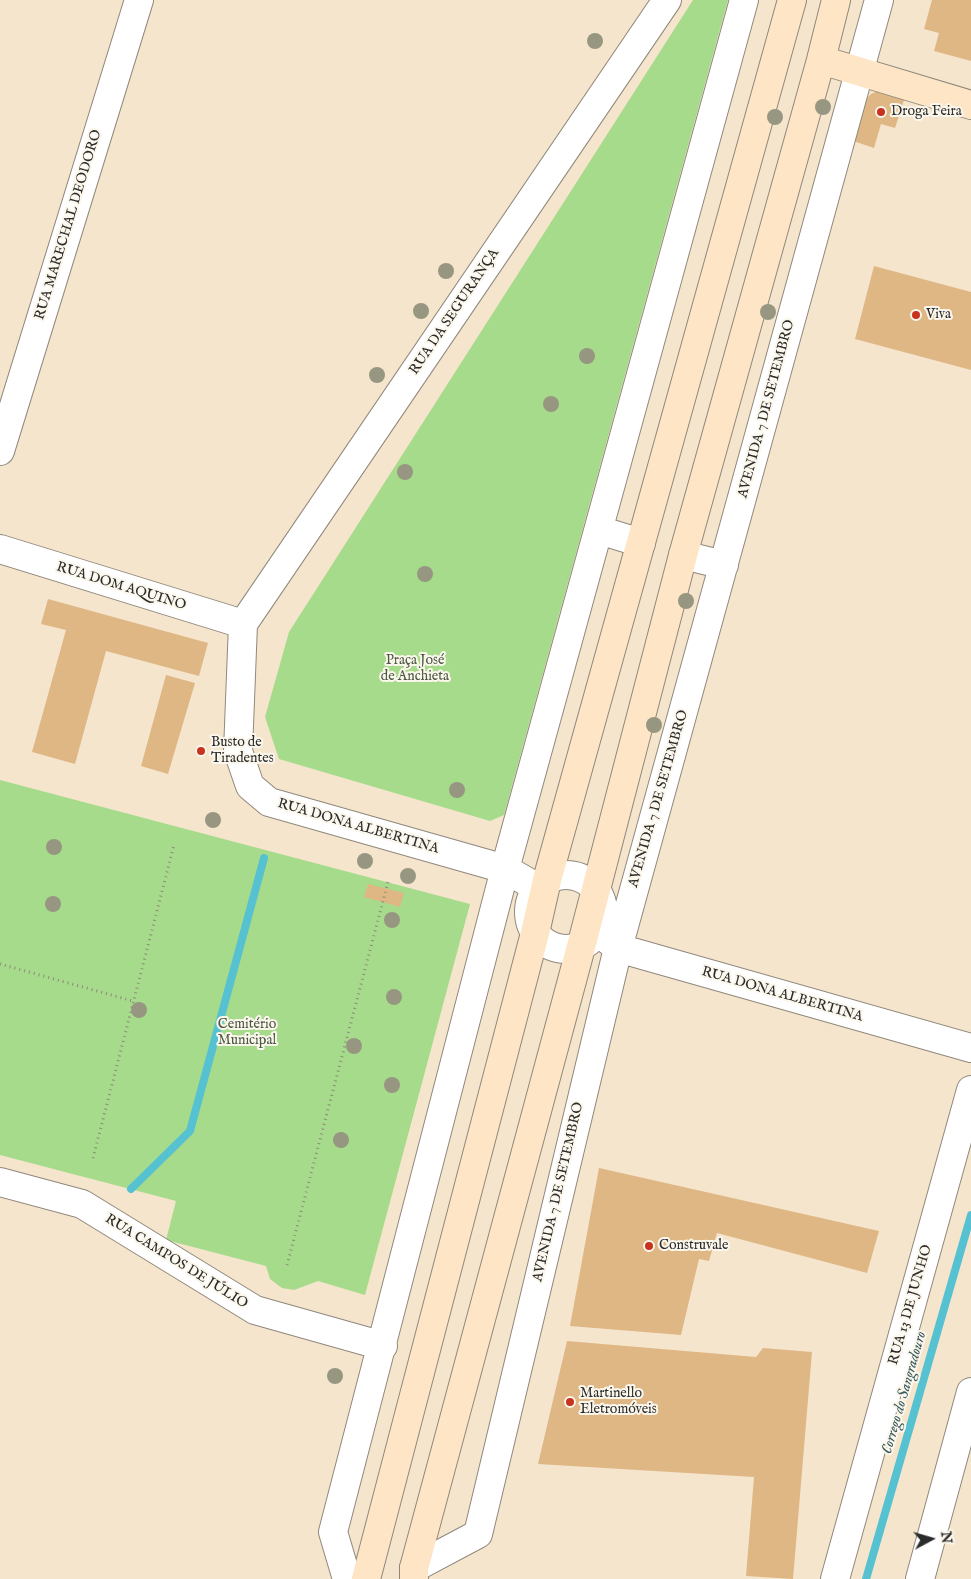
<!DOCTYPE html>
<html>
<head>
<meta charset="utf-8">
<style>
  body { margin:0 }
  #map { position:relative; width:971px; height:1579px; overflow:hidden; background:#f5e5cd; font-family:"IM FELL English",serif }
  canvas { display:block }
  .north { position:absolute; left:906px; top:1514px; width:50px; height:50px; -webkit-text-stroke:4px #fbf7ec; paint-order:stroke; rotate:84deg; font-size:14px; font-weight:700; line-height:20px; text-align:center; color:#2b2b2b }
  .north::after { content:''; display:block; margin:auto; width:18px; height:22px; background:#2b2b2b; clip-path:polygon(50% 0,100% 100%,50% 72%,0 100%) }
</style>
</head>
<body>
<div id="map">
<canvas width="971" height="1579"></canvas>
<div class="north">N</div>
</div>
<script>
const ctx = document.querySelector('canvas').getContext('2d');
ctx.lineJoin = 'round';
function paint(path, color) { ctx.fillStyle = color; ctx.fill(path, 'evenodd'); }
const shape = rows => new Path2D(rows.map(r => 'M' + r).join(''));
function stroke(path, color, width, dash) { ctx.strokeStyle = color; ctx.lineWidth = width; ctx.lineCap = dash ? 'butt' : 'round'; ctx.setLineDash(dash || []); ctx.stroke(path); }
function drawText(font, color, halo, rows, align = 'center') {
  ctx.font = font + ' "IM FELL English",serif'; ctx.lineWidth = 4; ctx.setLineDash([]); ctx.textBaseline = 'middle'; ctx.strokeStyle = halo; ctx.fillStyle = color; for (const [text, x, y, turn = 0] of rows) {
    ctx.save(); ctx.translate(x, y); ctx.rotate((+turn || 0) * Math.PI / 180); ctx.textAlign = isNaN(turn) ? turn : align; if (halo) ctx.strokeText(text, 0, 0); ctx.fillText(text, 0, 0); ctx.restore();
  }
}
const green = shape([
  [693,0,728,0,504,815,490,821,279,759,265,717,289,632],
  [0,780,470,904,365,1295,318,1281,294,1290,282,1288,270,1279,266,1266,166,1240,176,1201,0,1155]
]);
const stream = shape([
  [131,1189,190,1131,264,858],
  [866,1579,971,1215]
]);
const building = shape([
  [932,0,971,0,971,61,934,51,939,33,924,29],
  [880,90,905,97,895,128,881,124,874,148,853,141,865,100,871,94],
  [874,266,971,292,971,370,855,339],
  [48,599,208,643,199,676,106,651,75,764,32,752,66,630,41,624],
  [166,675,195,683,168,774,141,766],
  [368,884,404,893,400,907,364,897],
  [599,1168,879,1231,867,1273,717,1233,709,1261,699,1259,681,1335,570,1326],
  [567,1341,756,1357,763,1348,812,1352,793,1579,746,1576,754,1477,538,1464]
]);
const path = shape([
  [0,964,133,1001],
  [93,1158,174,845],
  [287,1265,388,882]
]);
const minor = shape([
  [0,451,139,0],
  [599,530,641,543],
  [0,549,243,624],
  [683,555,724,565],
  [243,624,667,0],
  [243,624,238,751,250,786,269,802,505,869,538,888],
  '529 912a37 37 0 1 1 74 0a37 37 0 1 1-74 0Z',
  [598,932,618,948,971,1048],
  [0,1182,82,1204,255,1310,383,1346],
  [414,1568,478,1534,618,948,879,0],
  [347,1579,333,1532,505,869,744,0],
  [835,1579,971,1090],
  [920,1579,971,1392]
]);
const secondary = shape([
  [821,60,971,105],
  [366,1579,535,933,547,880,792,0],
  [414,1579,414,1568,581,947,683,555,821,60,836,0]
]);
const trees = [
  [595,41],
  [823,107],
  [775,117],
  [446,271],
  [421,311],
  [768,312],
  [587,356],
  [377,375],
  [551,404],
  [405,472],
  [425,574],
  [686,601],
  [654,725],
  [457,790],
  [213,820],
  [54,847],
  [365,861],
  [408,876],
  [53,904],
  [392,920],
  [394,997],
  [139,1010],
  [354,1046],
  [392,1085],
  [341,1140],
  [335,1376]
];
const markers = [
  [881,112,5,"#c8321e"],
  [916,315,5,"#c8321e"],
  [201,751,5,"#c8321e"],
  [649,1246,5,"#c8321e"],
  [570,1402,5,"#c8321e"]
];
const poiNames = [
  ["Droga Feira",891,112],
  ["Viva",926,315],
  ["Busto de",211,743],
  ["Tiradentes",211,759],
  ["Construvale",659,1246],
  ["Martinello",580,1394],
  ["Eletromóveis",580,1410]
];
const streetNames = [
  ["RUA MARECHAL DEODORO",69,225,-73],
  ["RUA DA SEGURANÇA",455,312,-56],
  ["AVENIDA 7 DE SETEMBRO",767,409,-75],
  ["RUA DOM AQUINO",121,587,17],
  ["AVENIDA 7 DE SETEMBRO",659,799,-74],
  ["RUA DONA ALBERTINA",358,827,16],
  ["RUA DONA ALBERTINA",782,995,16],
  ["AVENIDA 7 DE SETEMBRO",559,1192,-77],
  ["RUA CAMPOS DE JÚLIO",176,1262,32],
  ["RUA 13 DE JUNHO",911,1305,-74]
];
const parkNames = [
  ["Praça José",415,661],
  ["de Anchieta",415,677],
  ["Cemitério",247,1025],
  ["Municipal",247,1041]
];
const waterNames = [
  ["Corrego do Sangradouro",905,1393,-74]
];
paint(green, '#a6db8b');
stroke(stream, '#56c1d1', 8);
paint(building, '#dfb785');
stroke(minor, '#90887c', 30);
stroke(secondary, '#90887c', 30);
stroke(path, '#90887c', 3, [1, 4]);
stroke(minor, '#fff', 28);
stroke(secondary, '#fde5c5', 28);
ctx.fillStyle = '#979781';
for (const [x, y] of trees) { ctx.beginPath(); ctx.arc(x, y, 8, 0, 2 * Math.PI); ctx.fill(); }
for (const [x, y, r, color] of markers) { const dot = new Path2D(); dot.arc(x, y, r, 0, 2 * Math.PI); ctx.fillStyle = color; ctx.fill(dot); stroke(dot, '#fbf7ec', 2); }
drawText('14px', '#2b2b2b', '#fbf7ec', poiNames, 'left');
drawText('14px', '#2b2b2b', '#fbf7ec', streetNames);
drawText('14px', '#4a5743', '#fbf7ec', parkNames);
drawText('italic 15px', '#38585d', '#fbf7ec', waterNames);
</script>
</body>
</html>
